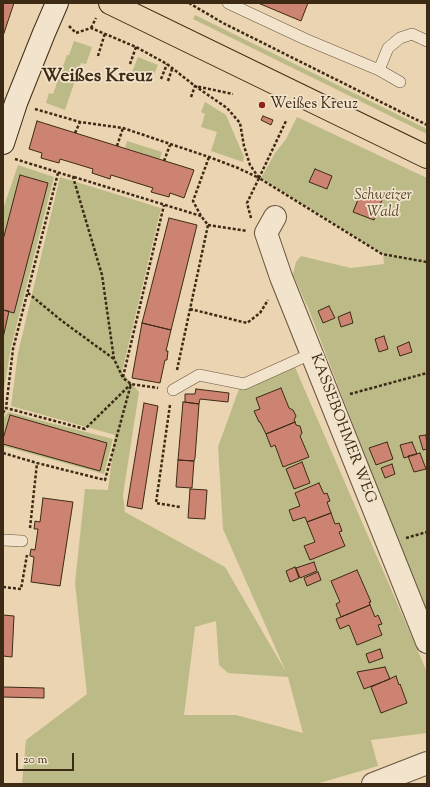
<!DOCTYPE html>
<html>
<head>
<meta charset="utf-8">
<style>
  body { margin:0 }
  #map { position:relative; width:430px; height:787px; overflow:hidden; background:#ebd4b1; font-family:"Sorts Mill Goudy",serif }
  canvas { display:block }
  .frame { position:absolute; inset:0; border:4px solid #3c2a15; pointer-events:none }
  .scale { position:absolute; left:16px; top:753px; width:58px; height:18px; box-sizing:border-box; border:2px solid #3c2a15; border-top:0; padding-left:5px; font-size:12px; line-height:14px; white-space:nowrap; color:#3c2a15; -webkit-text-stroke:3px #f2e3cc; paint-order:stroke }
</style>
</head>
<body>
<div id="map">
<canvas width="430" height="787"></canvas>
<div class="frame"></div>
<div class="scale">20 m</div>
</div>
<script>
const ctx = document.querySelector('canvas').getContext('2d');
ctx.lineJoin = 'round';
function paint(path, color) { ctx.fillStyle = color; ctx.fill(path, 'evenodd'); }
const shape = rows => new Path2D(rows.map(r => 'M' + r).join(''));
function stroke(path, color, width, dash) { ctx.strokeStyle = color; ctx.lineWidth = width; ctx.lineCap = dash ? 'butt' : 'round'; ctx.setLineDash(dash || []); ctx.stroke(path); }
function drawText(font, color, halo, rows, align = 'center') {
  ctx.font = font + ' "Sorts Mill Goudy",serif'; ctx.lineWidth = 3.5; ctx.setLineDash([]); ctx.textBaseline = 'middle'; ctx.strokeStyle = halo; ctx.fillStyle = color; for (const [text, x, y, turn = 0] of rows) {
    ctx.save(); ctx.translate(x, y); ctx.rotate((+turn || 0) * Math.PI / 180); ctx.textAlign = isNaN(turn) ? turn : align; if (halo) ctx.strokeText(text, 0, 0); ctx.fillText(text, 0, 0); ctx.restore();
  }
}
const green = shape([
  [195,15,427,129,427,134,193,19],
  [74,41,92,47,86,64,81,63,65,110,46,103,49,93,53,94,67,55,69,55],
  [138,57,158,65,151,81,131,74],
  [205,102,226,115,244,157,243,162,211,151,217,132,201,127,205,114,201,112],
  [297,117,427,178,427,617,307,305,306,304,293,274,296,262,301,256,351,268,384,264,383,254,261,178,275,153,286,139],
  [127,141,162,152,160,159,125,148],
  [18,165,54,177,11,347,3,396,3,209],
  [60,177,161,208,122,372,139,392,123,495,125,512,225,567,286,672,223,529,218,447,239,389,294,365,427,672,427,733,371,740,378,766,316,784,22,784,26,740,87,694,75,583,85,489,108,490,115,435,11,406,18,353],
  [216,621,219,665,228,673,288,677,303,733,236,715,184,715,195,627],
  [8,412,113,439,104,474,3,446,3,418]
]);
const building = shape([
  [3,3,14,3,3,36,3,3],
  [258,3,308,3,301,21,258,3],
  [263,116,273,120,271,125,261,120,263,116],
  [37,121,194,170,184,198,170,193,169,197,151,192,153,188,111,175,110,179,92,173,93,169,60,159,59,163,41,158,42,153,29,149,37,121],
  [315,169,332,176,327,189,309,182,315,169],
  [20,175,48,183,14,313,3,310,3,240,20,175],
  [361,192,382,200,374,220,353,212,361,192],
  [169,218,197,225,171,330,142,323,169,218],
  [329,306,335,318,323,323,318,311,329,306],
  [3,310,9,311,3,338,3,310],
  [350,312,353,323,341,327,338,317,350,312],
  [142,323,171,330,166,351,168,351,167,360,165,360,160,383,132,378,142,323],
  [384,336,388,349,379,352,375,339,384,336],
  [409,342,412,352,400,356,397,347,409,342],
  [281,388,289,408,293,410,296,416,294,420,295,422,266,434,260,422,259,422,254,411,260,409,256,398,281,388],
  [196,389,229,393,228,402,200,399,199,404,185,402,185,394,195,394,196,389],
  [183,402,199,404,195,458,194,461,178,460,183,402],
  [144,403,158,406,142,509,127,506,144,403],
  [10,415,107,443,100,471,3,444,3,439,10,415],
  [295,422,296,425,300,426,302,433,300,436,309,457,283,467,275,445,271,447,266,434,295,422],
  [426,435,427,449,423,450,419,436,426,435],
  [387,442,393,459,376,465,369,448,387,442],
  [412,442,417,454,404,458,400,445,412,442],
  [420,453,426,469,414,472,408,456,420,453],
  [178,460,194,461,192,488,176,487,178,460],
  [302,462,310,483,294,489,286,469,302,462],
  [392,464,395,474,385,478,381,468,392,464],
  [319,483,324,494,327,493,330,501,327,502,331,513,307,522,305,517,293,521,289,510,300,506,295,493,319,483],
  [190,489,207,490,205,519,188,518,190,489],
  [43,498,73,502,60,586,31,582,34,557,30,556,30,554,31,549,35,550,38,529,34,529,35,521,40,522,43,498],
  [331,513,335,524,339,523,342,531,339,532,345,546,310,560,304,546,315,542,307,522,331,513],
  [314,562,317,571,300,578,296,568,314,562],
  [295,567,299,578,290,582,286,571,295,567],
  [357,570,371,602,369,602,370,605,341,617,336,604,340,602,331,581,357,570],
  [318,572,321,580,307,586,304,578,318,572],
  [370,605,375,617,378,615,382,624,378,625,382,635,357,645,349,625,340,629,336,619,370,605],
  [3,615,14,616,12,657,3,656,3,615],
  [380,649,383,658,369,663,366,654,380,649],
  [385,667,390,679,364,689,357,672,385,667],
  [396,676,399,685,400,684,407,703,381,713,371,687,396,676],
  [3,687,44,688,44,698,3,697,3,687]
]);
const path = shape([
  [189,3,223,23,427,125],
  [69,26,76,33,91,28,136,47,167,64,195,86,227,108,240,123,244,146,250,165,259,178,382,254,427,262],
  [91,28,96,18],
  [98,56,105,33],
  [130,64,136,47],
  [161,79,167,64],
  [168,81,172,69],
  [191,97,195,86,233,94],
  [35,109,80,122,123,128,209,157,238,168,259,178,286,121],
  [75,133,80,122],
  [117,146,123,128],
  [15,159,73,177,102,275,114,359,123,378,131,384,158,388],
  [164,161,170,145],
  [58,173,13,349,6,408,85,429,131,384],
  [74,177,201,216],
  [251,218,247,203,259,178],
  [208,225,247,231],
  [28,293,62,321,114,359],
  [190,309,247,323,260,313,268,300],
  [177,370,208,225,201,216,193,201,209,157],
  [123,377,164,205],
  [350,394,427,373],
  [170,405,156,503,180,507],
  [3,413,6,408],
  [3,453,37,463,105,480,131,384],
  [30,528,37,463],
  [406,538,427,532],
  [3,587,21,589,27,555]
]);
const service = shape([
  [228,3,305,39,379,70,400,82],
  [379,70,388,48,400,38,412,34,427,41],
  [173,390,199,375,244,384,313,353],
  [3,540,22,541]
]);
const minor = shape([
  [275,217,266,233,281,277,427,642],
  [373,784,427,763]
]);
const secondary = shape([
  [3,143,16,103,44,33,57,3]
]);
const primary = shape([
  [110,3,427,157]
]);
const markers = [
  [262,105,4,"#8f2418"]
];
const poiNames = [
  ["Weißes Kreuz",270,105]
];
const parkNames = [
  ["Schweizer",383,196],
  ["Wald",383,213]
];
const streetNames = [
  ["KASSEBOHMER WEG",342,429,69]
];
const districtNames = [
  ["Weißes Kreuz",97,78]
];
paint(green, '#bcbb88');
paint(building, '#cd8372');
stroke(building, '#3c2a15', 1);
stroke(service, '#68543c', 12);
stroke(minor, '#68543c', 24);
stroke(secondary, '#3c2a15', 24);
stroke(primary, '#3c2a15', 24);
stroke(path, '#3c2a15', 2.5, [3, 2]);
stroke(service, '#f2e3cc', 11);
stroke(minor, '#f2e3cc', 22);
stroke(secondary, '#f2e3cc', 22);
stroke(primary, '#ebd4b1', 22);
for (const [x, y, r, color] of markers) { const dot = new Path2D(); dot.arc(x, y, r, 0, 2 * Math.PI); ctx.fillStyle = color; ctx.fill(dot); stroke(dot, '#f2e3cc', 1.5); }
drawText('15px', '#3c2a15', '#f2e3cc', poiNames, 'left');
drawText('italic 15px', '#56472c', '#f2e3cc', parkNames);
drawText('15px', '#3c2a15', '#f2e3cc', streetNames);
drawText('bold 19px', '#3c2a15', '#f2e3cc', districtNames);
</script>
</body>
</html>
